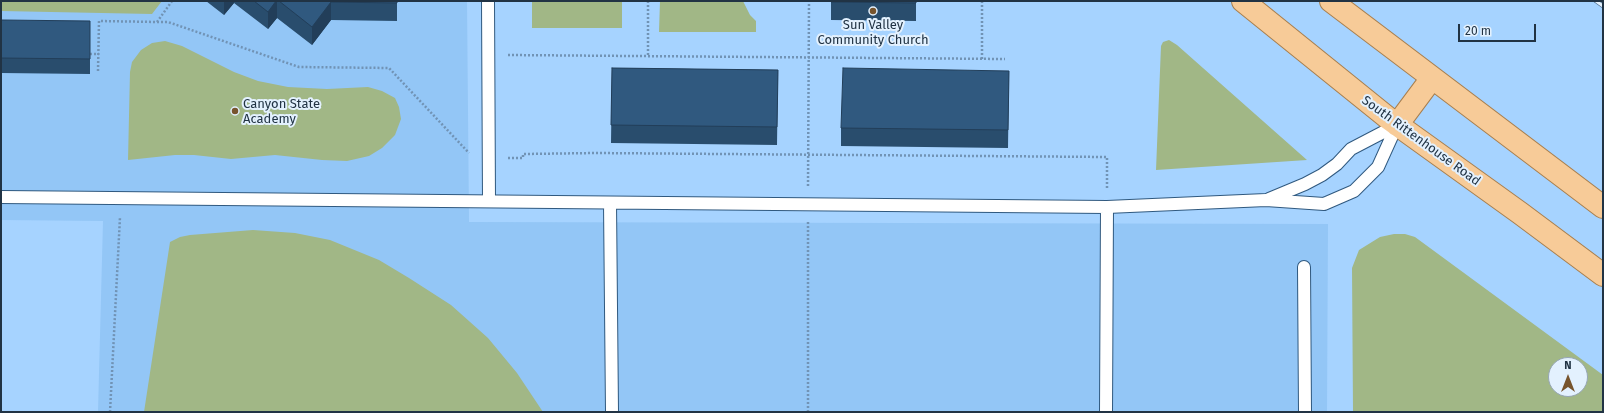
<!DOCTYPE html>
<html>
<head>
<meta charset="utf-8">
<style>
  body { margin:0 }
  #map { position:relative; width:1604px; height:413px; overflow:hidden; background:#a6d3ff; font-family:"Fira Sans",sans-serif }
  canvas { display:block }
  .frame { position:absolute; inset:0; border:2px solid #213344; pointer-events:none }
  .north { position:absolute; left:1548px; top:357px; width:40px; height:40px; box-sizing:border-box; background:#e3f1fe; border:1px solid #95a5b4; border-radius:50%; rotate:0deg; font-size:11px; font-weight:700; line-height:16px; text-align:center; color:#213344 }
  .north::after { content:''; display:block; margin:auto; width:14px; height:18px; background:#77542d; clip-path:polygon(50% 0,100% 100%,50% 72%,0 100%) }
  .scale { position:absolute; left:1458px; top:24px; width:78px; height:18px; box-sizing:border-box; border:2px solid #213344; border-top:0; padding-left:5px; font-size:12px; line-height:14px; white-space:nowrap; color:#213344; -webkit-text-stroke:3px #e3f1fe; paint-order:stroke }
</style>
</head>
<body>
<div id="map">
<canvas width="1604" height="413"></canvas>
<div class="frame"></div>
<div class="north">N</div>
<div class="scale">20 m</div>
</div>
<script>
const ctx = document.querySelector('canvas').getContext('2d');
ctx.lineJoin = 'round';
function paint(path, color) { ctx.fillStyle = color; ctx.fill(path, 'evenodd'); }
const shape = rows => new Path2D(rows.map(r => 'M' + r).join(''));
function stroke(path, color, width, dash) { ctx.strokeStyle = color; ctx.lineWidth = width; ctx.lineCap = dash ? 'butt' : 'round'; ctx.setLineDash(dash || []); ctx.stroke(path); }
function drawText(font, color, halo, rows, align = 'center') {
  ctx.font = font + ' "Fira Sans",sans-serif'; ctx.lineWidth = 4; ctx.setLineDash([]); ctx.textBaseline = 'middle'; ctx.strokeStyle = halo; ctx.fillStyle = color; for (const [text, x, y, turn = 0] of rows) {
    ctx.save(); ctx.translate(x, y); ctx.rotate((+turn || 0) * Math.PI / 180); ctx.textAlign = isNaN(turn) ? turn : align; if (halo) ctx.strokeText(text, 0, 0); ctx.fillText(text, 0, 0); ctx.restore();
  }
}
const built = shape([
  [1,1,467,1,469,222,1328,224,1327,412,98,412,103,221,1,220]
]);
const green = shape([
  [1,1,162,1,152,14,1,11],
  [532,1,622,1,622,28,532,28],
  [660,1,743,1,750,15,756,21,756,32,659,32],
  [1169,40,1177,45,1307,160,1156,170,1161,46,1163,42],
  [165,41,182,46,234,72,258,81,288,87,327,89,368,87,382,91,395,98,399,107,401,119,395,135,382,148,369,156,347,161,322,160,275,155,231,159,194,155,175,155,128,160,130,72,132,62,141,50,152,43],
  [253,230,295,233,330,240,379,260,409,278,451,305,488,338,517,373,543,412,144,412,170,242,180,237,190,235],
  [1394,234,1405,234,1415,237,1603,375,1603,412,1353,412,1352,268,1359,250,1380,237],
  [1556,365,1580,365,1580,389,1556,389]
]);
const path = shape([
  [648,1,648,56],
  [157,22,168,22,299,67,389,68,469,153],
  [90,54,99,54],
  [508,55,1005,59],
  [982,59,982,1],
  [98,71,99,21,157,22,172,1],
  [508,158,523,158,523,154,596,153,1107,157,1107,188],
  [808,186,809,1],
  [808,222,808,412],
  [110,412,120,217]
]);
const service = shape([
  [488,1,489,201],
  [1,197,1107,207,1266,200,1324,204,1354,191,1378,167,1397,125],
  [1269,199,1305,184,1322,175,1337,164,1351,149,1397,125],
  [610,203,612,412],
  [1304,267,1305,412],
  [1106,412,1107,207]
]);
const primary = shape([
  [1243,1,1388,118,1520,213,1603,275],
  [1331,1,1603,207],
  [1397,125,1432,78]
]);
const rail = shape([
  [1596,1,1603,6]
]);
const wall = shape([
  [206,1,397,1,397,21,331,20,312,45,277,18,268,29,234,3,224,15],
  [831,1,916,1,916,21,831,20],
  [1,20,90,36,90,74,1,73],
  [612,68,778,70,777,145,611,143],
  [1009,71,1008,148,841,146,841,128]
]);
const shadedWall = shape([
  [224,1,234,1,234,3,224,15],
  [276,1,277,1,277,18,268,29,268,12],
  [331,2,331,20,312,45,312,27]
]);
const building = shape([
  [254,1,276,1,268,12,254,1],
  [279,1,397,1,397,3,331,2,312,27,279,1],
  [831,1,916,1,916,3,831,2,831,1],
  [1,20,90,21,90,59,1,58,1,20],
  [612,68,778,70,777,127,611,125,612,68],
  [843,68,1009,71,1008,130,841,128,843,68]
]);
const markers = [
  [873,11,4,"#77542d"],
  [235,111,4,"#77542d"]
];
const poiNames = [
  ["Sun Valley",873,25],
  ["Community Church",873,40],
  ["Canyon State",243,104,"left"],
  ["Academy",243,119,"left"]
];
const streetNames = [
  ["South Rittenhouse Road",1421,141,36]
];
paint(built, '#93c6f6');
paint(green, '#a1b786');
stroke(service, '#30597f', 14);
stroke(primary, '#a87f4e', 24);
stroke(path, '#7193b5', 2.5, [2, 2]);
stroke(service, '#fff', 12);
stroke(primary, '#f7cb98', 22);
stroke(rail, '#526e8a', 4.5);
stroke(rail, '#e3f1fe', 3, [9]);
paint(wall, '#294d6d');
paint(shadedWall, '#223e59');
paint(building, '#30597f');
stroke(building, '#223e59', 1);
for (const [x, y, r, color] of markers) { const dot = new Path2D(); dot.arc(x, y, r, 0, 2 * Math.PI); ctx.fillStyle = color; ctx.fill(dot); stroke(dot, '#e3f1fe', 1.5); }
drawText('13px', '#213344', '#e3f1fe', poiNames);
drawText('13px', '#213344', '#e3f1fe', streetNames);
</script>
</body>
</html>
